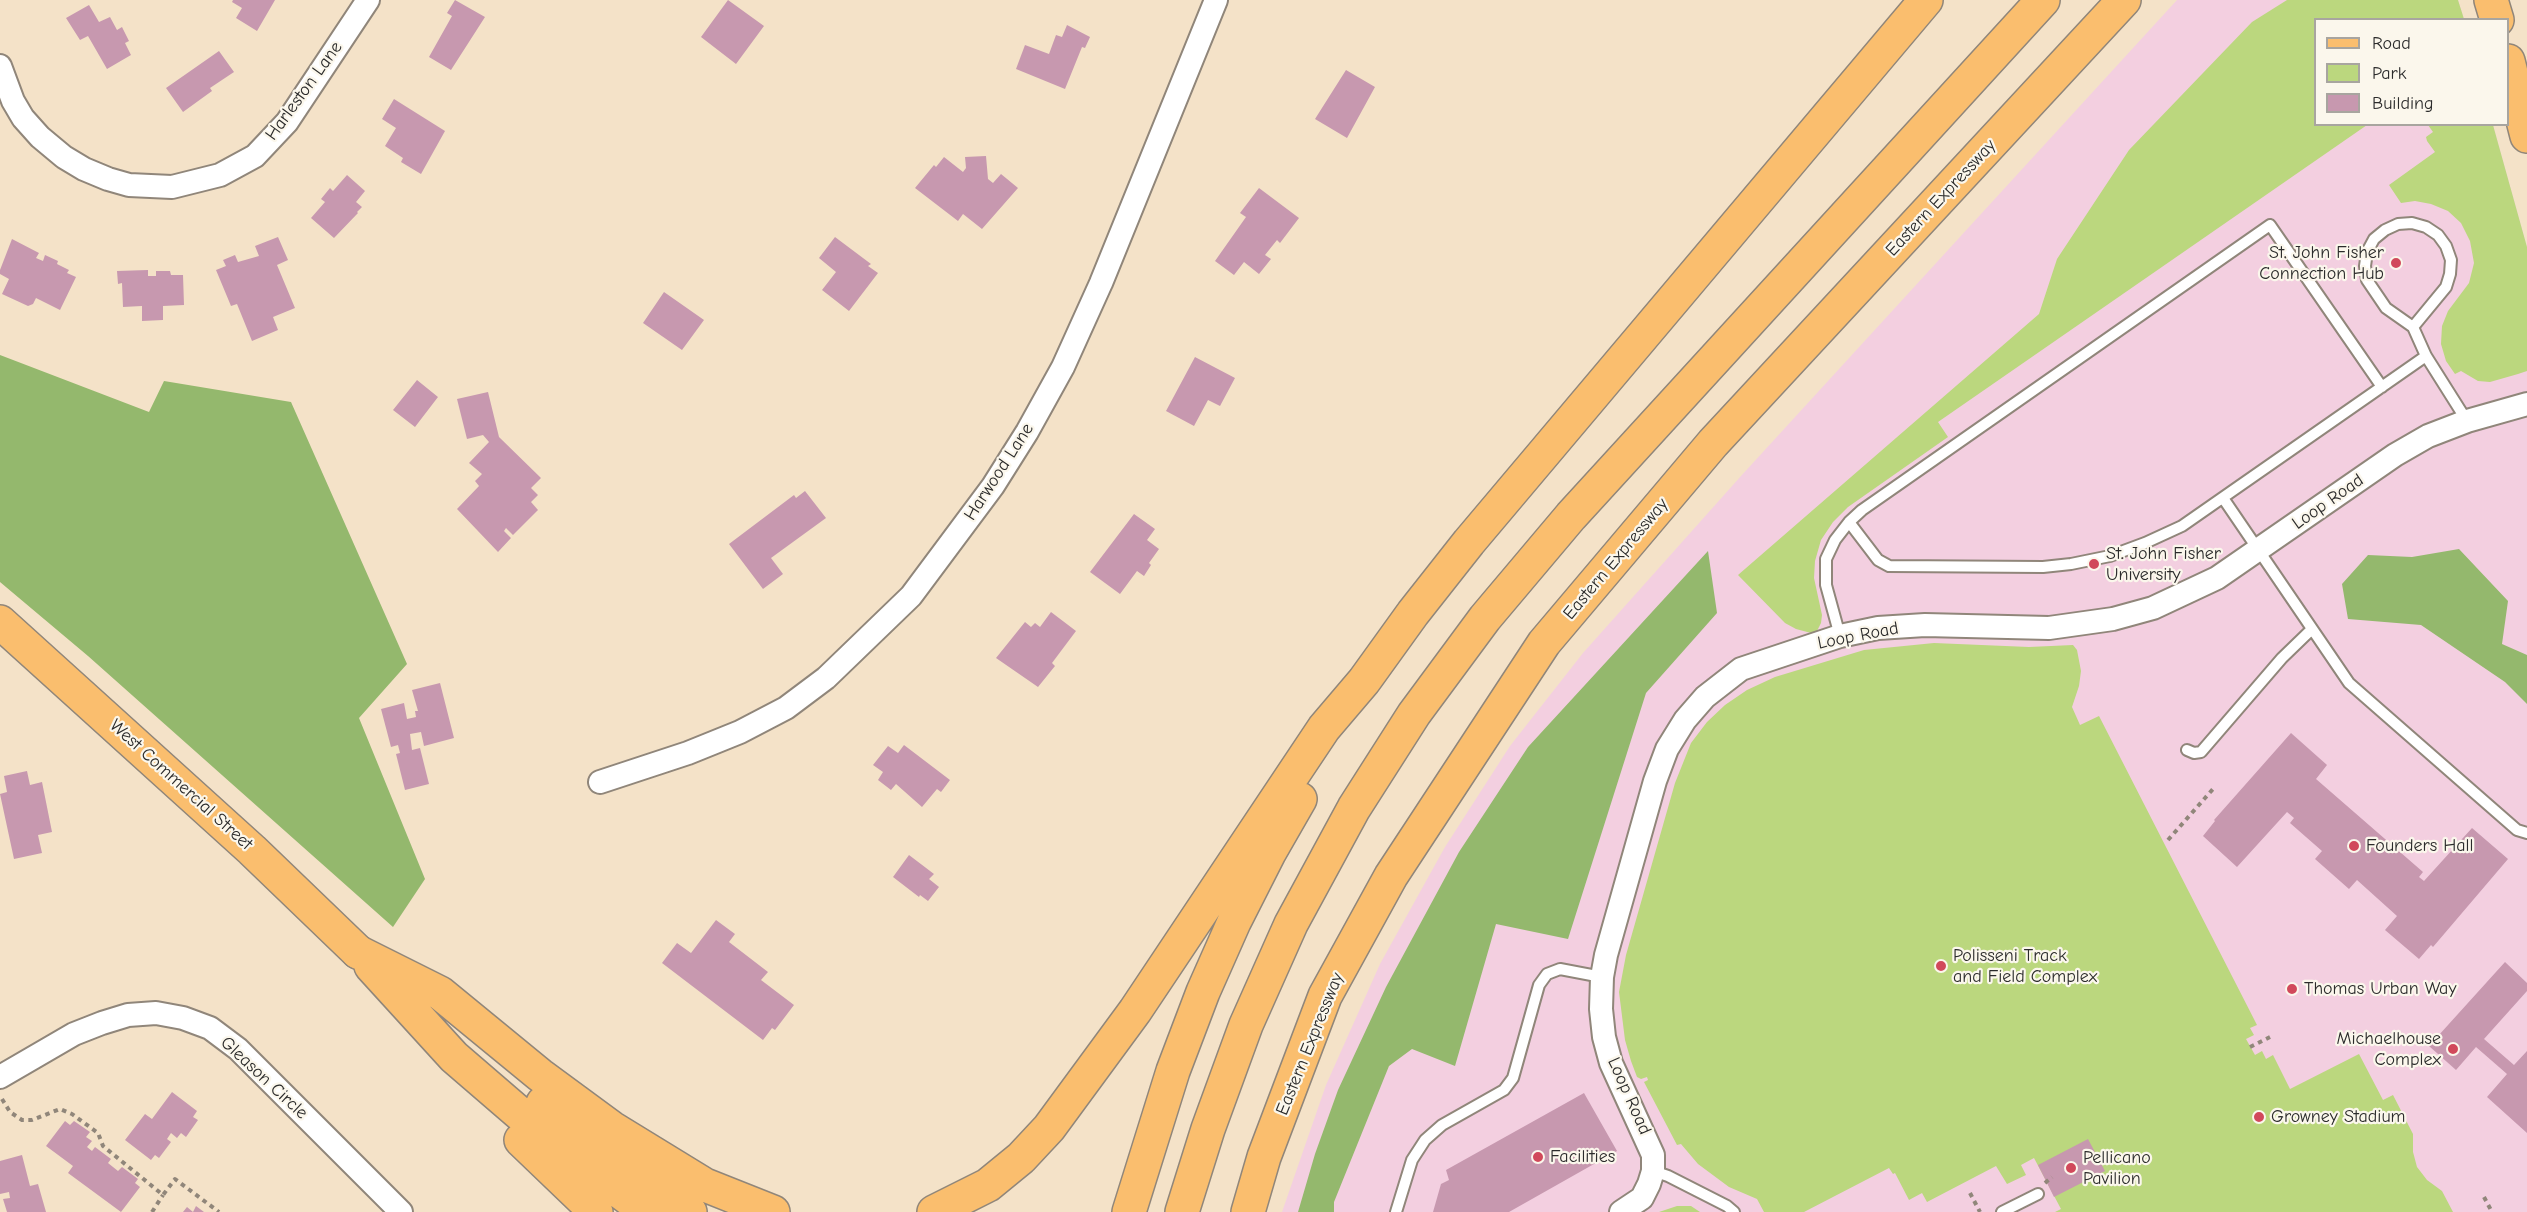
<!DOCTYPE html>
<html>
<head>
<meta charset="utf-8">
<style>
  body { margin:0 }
  #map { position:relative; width:2527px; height:1212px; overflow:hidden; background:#f4e2c8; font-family:"Comic Neue",sans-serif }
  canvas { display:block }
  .legend { position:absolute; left:2314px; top:18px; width:195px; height:108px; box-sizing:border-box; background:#fbf7ec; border:2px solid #a8a59f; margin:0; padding:8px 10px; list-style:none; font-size:18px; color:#2b2b2b }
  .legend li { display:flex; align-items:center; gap:12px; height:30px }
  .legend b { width:30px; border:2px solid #a8a59f }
</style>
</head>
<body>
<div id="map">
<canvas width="2527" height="1212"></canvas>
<ul class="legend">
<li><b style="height:8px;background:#fabe6e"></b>Road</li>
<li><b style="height:16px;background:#bbd77e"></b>Park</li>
<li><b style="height:16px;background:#c798af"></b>Building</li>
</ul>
</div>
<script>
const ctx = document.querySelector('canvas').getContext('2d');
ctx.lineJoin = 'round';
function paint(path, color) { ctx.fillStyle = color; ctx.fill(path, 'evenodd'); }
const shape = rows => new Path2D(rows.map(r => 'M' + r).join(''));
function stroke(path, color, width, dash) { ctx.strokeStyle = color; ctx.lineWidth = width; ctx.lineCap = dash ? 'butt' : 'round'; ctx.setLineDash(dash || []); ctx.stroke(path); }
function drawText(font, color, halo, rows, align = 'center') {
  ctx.font = font + ' "Comic Neue",sans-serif'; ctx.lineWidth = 4.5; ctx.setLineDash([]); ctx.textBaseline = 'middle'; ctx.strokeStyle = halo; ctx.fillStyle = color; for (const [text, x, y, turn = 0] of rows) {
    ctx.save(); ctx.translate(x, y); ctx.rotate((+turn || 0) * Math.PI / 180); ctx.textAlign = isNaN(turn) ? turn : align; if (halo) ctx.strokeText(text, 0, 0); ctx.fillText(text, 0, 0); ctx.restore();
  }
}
const built = shape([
  [2177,0,2458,0,2464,19,2316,20,2316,124,2493,125,2527,247,2527,1212,1282,1212,1326,1085,1380,964,1445,847,1510,746,1583,653,1741,476]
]);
const green = shape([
  [2287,0,2458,0,2464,19,2316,20,2316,124,2367,125,1938,422,1948,437,1848,507,1833,522,1821,540,1815,561,1814,578,1822,615,1821,623,1817,631,1811,633,1796,629,1785,623,1738,575,2039,314,2057,259,2129,150,2252,22],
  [2428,125,2493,125,2527,247,2527,371,2518,374,2490,382,2478,381,2461,371,2455,374,2446,361,2441,344,2442,326,2448,311,2469,283,2474,263,2470,241,2461,223,2448,211,2431,204,2415,201,2401,203,2389,185,2435,152,2427,141,2426,137,2433,132],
  [1934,643,2029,647,2073,645,2077,650,2081,671,2079,686,2072,707,2080,725,2099,716,2257,1025,2250,1028,2254,1035,2246,1039,2255,1055,2262,1051,2266,1059,2273,1055,2290,1089,2359,1054,2383,1100,2393,1095,2413,1134,2413,1152,2417,1167,2427,1180,2442,1191,2453,1212,2055,1212,2061,1209,2034,1158,2021,1165,2026,1175,2007,1184,1996,1166,1927,1202,1922,1193,1909,1200,1895,1173,1893,1174,1889,1168,1804,1212,1764,1212,1757,1199,1729,1187,1698,1164,1681,1144,1677,1145,1644,1082,1648,1080,1647,1077,1641,1079,1637,1077,1631,1061,1625,1040,1619,992,1626,955,1675,783,1691,743,1707,722,1725,705,1747,690,1775,677,1864,650],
  [1677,1206,1691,1206,1700,1212,1659,1212]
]);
const forest = shape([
  [0,355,149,412,164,381,291,402,407,664,359,718,425,879,393,927,88,656,0,582],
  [2459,549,2508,601,2502,644,2527,655,2527,704,2505,682,2421,625,2348,619,2342,584,2368,555,2412,557],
  [1708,551,1717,613,1646,693,1568,939,1496,924,1455,1066,1412,1049,1389,1066,1334,1202,1334,1212,1298,1212,1315,1154,1338,1090,1386,987,1459,852,1528,747]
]);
const building = shape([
  [233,0,275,0,257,31,236,18,242,8,232,2],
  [455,0,485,17,451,70,429,57,452,16,447,13],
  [728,0,764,26,736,64,701,37],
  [89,5,99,22,110,17,117,30,122,27,129,41,125,43,131,55,107,69,88,36,80,40,66,18],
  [1067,25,1090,37,1085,48,1082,47,1065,89,1016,69,1025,45,1049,54,1056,35,1062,37],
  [219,51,234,72,210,88,212,91,183,112,166,88],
  [1346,70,1375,87,1347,138,1315,119],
  [394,99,445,131,421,174,401,162,403,158,385,146,396,128,382,119],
  [986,156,988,179,993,183,1001,174,1018,188,982,229,963,214,958,221,915,188,934,165,936,167,944,157,963,172,966,168,965,157],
  [347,175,365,191,356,202,362,207,357,212,358,213,334,238,311,218,325,202,321,199,330,188,333,191],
  [1259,188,1299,218,1280,243,1277,240,1265,255,1271,259,1259,274,1244,262,1234,275,1215,261,1246,217,1240,213],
  [278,237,288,260,277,265,295,308,273,317,278,330,252,341,237,304,231,306,216,270,226,266,223,260,235,255,238,262,259,256,255,246],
  [835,237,871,264,868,266,878,273,849,311,822,290,836,272,819,258],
  [12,239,39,253,36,258,43,261,45,255,58,261,57,264,69,270,67,273,76,277,60,310,36,298,33,304,28,306,2,294,9,279,0,274,0,270],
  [148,270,148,276,156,276,156,271,170,271,171,275,183,275,184,305,163,306,163,320,142,321,142,306,123,307,122,283,118,284,117,271],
  [664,292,704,320,682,350,643,323],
  [1195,357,1235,378,1220,406,1208,400,1194,426,1166,411],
  [417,380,438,397,415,427,393,410],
  [488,392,499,437,541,478,531,488,538,495,531,502,538,510,513,535,506,528,504,531,511,538,498,552,457,509,479,486,475,481,482,474,469,463,489,442,483,435,467,439,457,399],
  [805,491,826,518,771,558,783,574,763,589,729,544,794,495,796,498],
  [1134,514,1155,529,1147,540,1159,549,1149,563,1151,565,1144,576,1137,571,1120,594,1090,572],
  [1051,612,1076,631,1052,663,1055,666,1038,687,996,658,1025,622,1031,627,1035,623,1040,627],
  [440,683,454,738,424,746,421,732,410,734,412,750,420,748,429,784,405,790,396,754,400,753,398,745,391,747,381,709,404,703,407,719,416,717,415,711,418,711,412,690],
  [2291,733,2327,765,2316,779,2423,872,2419,877,2424,881,2472,828,2508,859,2433,947,2431,945,2419,959,2385,930,2397,916,2357,880,2349,889,2315,859,2322,851,2290,823,2294,818,2287,812,2237,867,2203,836,2215,821,2214,820],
  [904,745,950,780,941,792,937,789,922,807,896,784,891,790,878,780,883,772,873,765,888,746,898,753],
  [27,771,30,785,42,782,52,832,38,835,42,853,14,859,0,794,7,792,4,776],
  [909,855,934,874,929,879,939,887,928,901,920,895,919,897,893,877],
  [716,920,735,934,729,942,768,972,761,980,794,1005,775,1030,772,1028,763,1040,662,963,677,943,691,953],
  [2505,962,2527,983,2527,991,2484,1039,2514,1065,2527,1051,2527,1133,2487,1097,2507,1074,2476,1047,2456,1070,2429,1046],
  [172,1092,197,1111,193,1117,198,1120,186,1137,181,1133,177,1138,171,1133,167,1139,171,1142,159,1158,155,1155,151,1160,125,1140,145,1114,152,1119],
  [1584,1093,1617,1151,1509,1212,1433,1212,1441,1184,1449,1180,1446,1170],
  [65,1121,70,1125,74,1121,90,1132,86,1137,92,1141,87,1147,92,1151,95,1147,111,1159,108,1163,118,1171,122,1167,138,1179,135,1183,140,1187,121,1212,68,1173,73,1166,46,1146],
  [2088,1139,2105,1171,2054,1197,2038,1165],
  [22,1155,30,1186,38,1184,46,1212,7,1212,3,1199,10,1198,9,1192,0,1194,0,1161],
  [196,1206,204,1212,183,1212,187,1207,193,1212]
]);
const path = shape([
  [2168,840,2213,789],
  [2250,1047,2270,1037],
  [2,1099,10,1112,22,1120,32,1120,60,1109,72,1114,98,1133,103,1146,163,1195,175,1179,219,1212],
  [2045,1183,2052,1177],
  [1970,1193,1980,1212],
  [2484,1197,2492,1212],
  [152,1212,163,1195]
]);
const service = shape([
  [2413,327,2446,287,2450,274,2451,260,2446,246,2438,235,2426,227,2412,223,2398,224,2385,230,2374,239,2367,252,2365,266,2367,280,2386,308,2413,327,2426,356,2467,421],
  [2223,498,2349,683,2517,830,2527,833],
  [1849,522,1878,560,1889,566,2043,567,2071,564,2110,556,2145,543,2182,526,2426,356],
  [1840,636,1826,585,1826,559,1835,540,1849,522,1862,510,2270,225,2382,387],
  [2187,750,2194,753,2201,752,2282,658,2312,629],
  [1653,1171,1668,1176,1727,1206,1734,1212],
  [1396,1212,1412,1160,1425,1140,1442,1125,1504,1090,1513,1078,1539,985,1547,974,1560,969,1602,977],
  [2002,1212,2038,1194]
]);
const minor = shape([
  [0,66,13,101,23,118,40,137,64,157,84,169,108,179,129,185,172,187,220,175,255,156,287,122,368,0],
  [600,782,688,753,740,732,786,708,826,678,911,596,993,486,1027,432,1063,367,1101,283,1216,0],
  [0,1077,74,1034,102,1023,128,1015,156,1013,183,1018,210,1028,238,1049,401,1212],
  [1621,1212,1642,1198,1649,1184,1653,1171,1653,1155,1611,1063,1604,1037,1601,1009,1602,977,1606,955,1655,781,1667,749,1685,720,1705,697,1741,669,1840,636,1878,628,1925,625,2049,628,2113,619,2153,608,2217,578,2395,455,2428,436,2467,421,2527,404]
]);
const primary = shape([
  [2491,0,2497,20],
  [2508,61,2527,136],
  [0,622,252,850,358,952]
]);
const motorway = shape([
  [358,952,440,993,540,1075,612,1128,705,1185,773,1212],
  [371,966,454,1057,548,1138,647,1212],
  [543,1103,615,1161,690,1212],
  [521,1140,596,1212],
  [934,1212,988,1185,1021,1158,1049,1128,1135,1011,1324,728,1364,681,1413,613,1469,542,1926,0],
  [1129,1212,1173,1071,1203,992,1234,922,1269,853,1300,799],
  [1182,1212,1208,1129,1246,1025,1291,924,1354,808,1414,714,1485,618,1571,516,2043,0],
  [1248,1212,1264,1157,1325,996,1391,876,1544,643,1713,443,2124,0]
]);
const markers = [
  [2396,263,6,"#d1495b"],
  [2094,564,6,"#d1495b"],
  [2354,846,6,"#d1495b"],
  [1941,966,6,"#d1495b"],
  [2292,989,6,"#d1495b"],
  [2453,1049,6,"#d1495b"],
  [2259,1117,6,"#d1495b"],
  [1538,1157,6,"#d1495b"],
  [2071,1168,6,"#d1495b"]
];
const streetNames = [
  ["Harleston Lane",304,91,-54],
  ["Eastern Expressway",1941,198,-47],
  ["Harwood Lane",999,472,-57],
  ["Loop Road",2328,502,-35],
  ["Eastern Expressway",1616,559,-50],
  ["Loop Road",1858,636,-11],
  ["West Commercial Street",181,785,42],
  ["Eastern Expressway",1310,1044,-68],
  ["Gleason Circle",264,1078,43],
  ["Loop Road",1629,1096,66]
];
const poiNames = [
  ["St. John Fisher",2384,253,"right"],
  ["Connection Hub",2384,274,"right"],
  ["St. John Fisher",2106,554],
  ["University",2106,575],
  ["Founders Hall",2366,846],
  ["Polisseni Track",1953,956],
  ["and Field Complex",1953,977],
  ["Thomas Urban Way",2304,989],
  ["Michaelhouse",2441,1039,"right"],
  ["Complex",2441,1060,"right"],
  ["Growney Stadium",2271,1117],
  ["Facilities",1550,1157],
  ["Pellicano",2083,1158],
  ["Pavilion",2083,1179]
];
paint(built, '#f3cfe0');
paint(green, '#bbd77e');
paint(forest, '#94b86d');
paint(building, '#c798af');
stroke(service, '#90867a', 14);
stroke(minor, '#90867a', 26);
stroke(primary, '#90867a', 36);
stroke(motorway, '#90867a', 36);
stroke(path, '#90867a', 4, [4.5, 4.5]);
stroke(service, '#fff', 10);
stroke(minor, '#fff', 22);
stroke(primary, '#fabe6e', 33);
stroke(motorway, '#fabe6e', 33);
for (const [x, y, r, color] of markers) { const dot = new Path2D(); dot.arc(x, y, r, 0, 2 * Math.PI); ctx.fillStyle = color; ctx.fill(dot); stroke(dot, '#fbf7ec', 2); }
drawText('18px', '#2b2b2b', '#fbf7ec', streetNames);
drawText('18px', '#2b2b2b', '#fbf7ec', poiNames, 'left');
</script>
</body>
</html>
